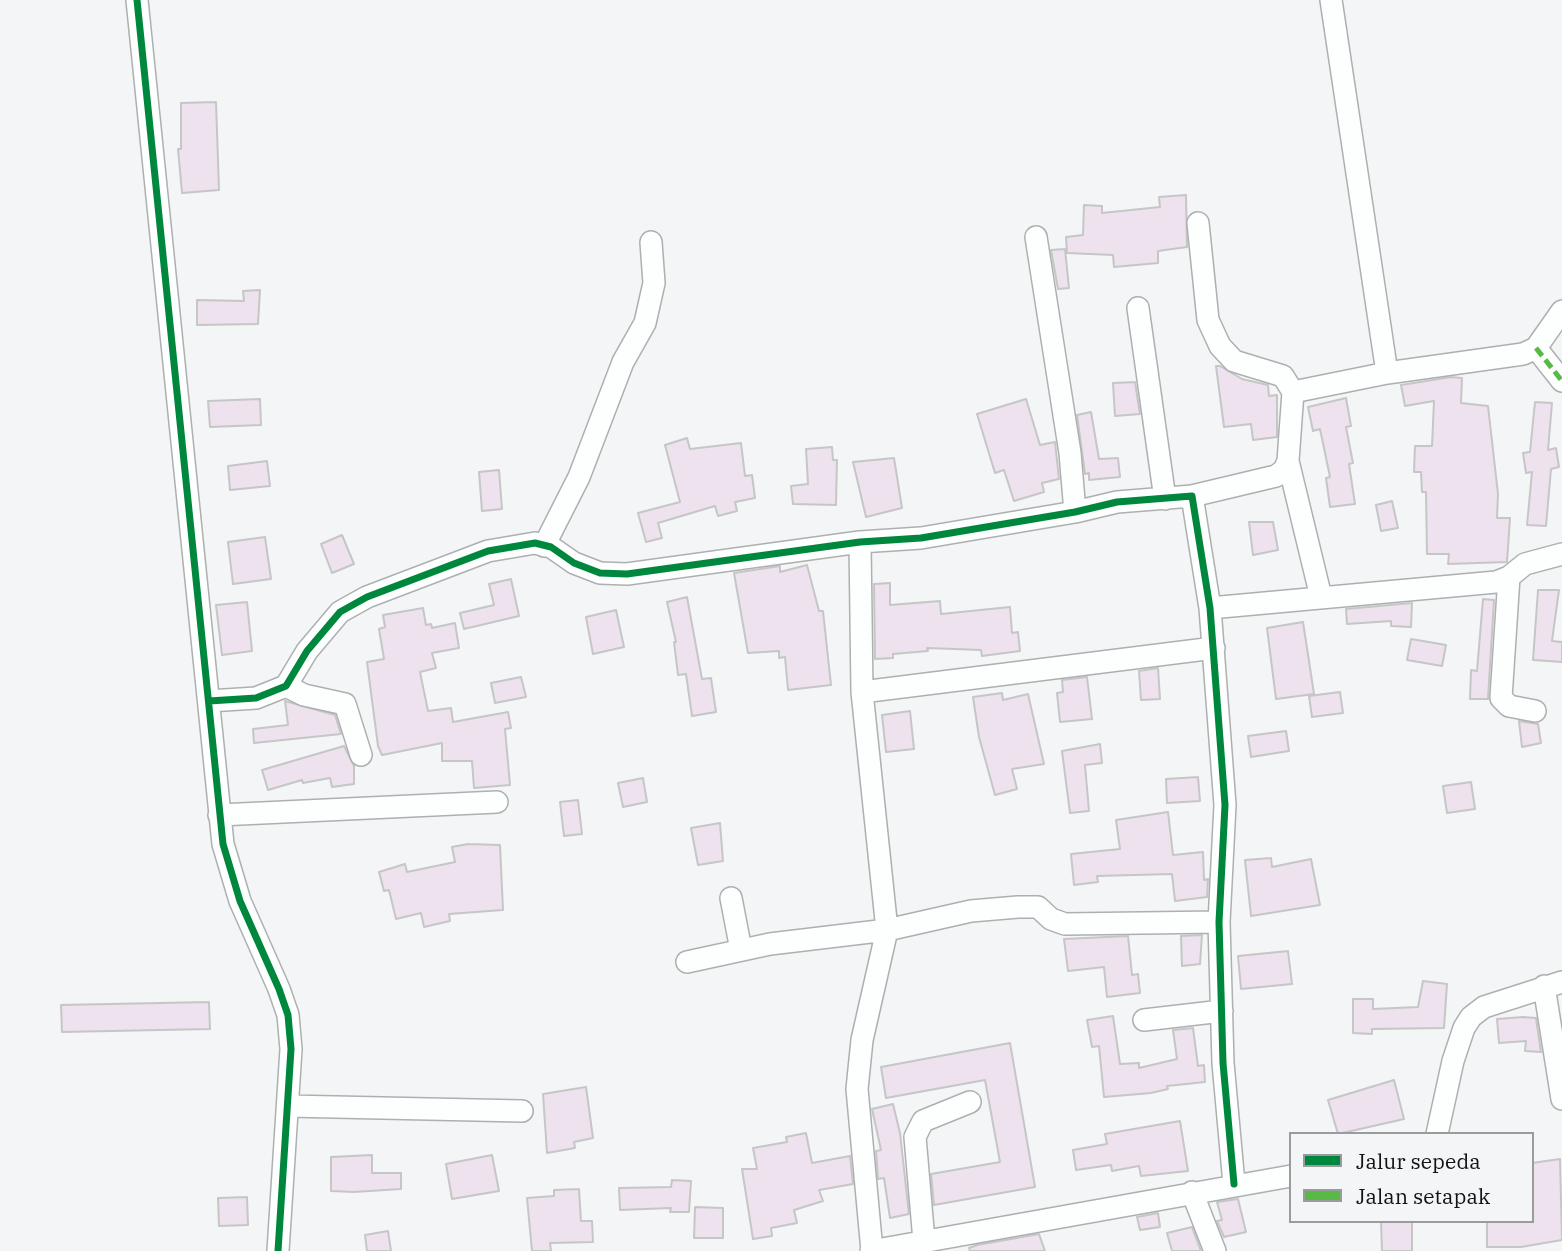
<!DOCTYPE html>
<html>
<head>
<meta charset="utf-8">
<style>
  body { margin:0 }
  #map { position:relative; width:1562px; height:1251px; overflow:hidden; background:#f4f5f6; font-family:"IBM Plex Serif",serif }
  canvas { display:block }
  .legend { position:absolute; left:1289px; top:1132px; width:245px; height:91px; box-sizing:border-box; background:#f3f5f7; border:2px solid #999b9c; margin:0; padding:9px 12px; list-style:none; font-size:21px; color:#131314 }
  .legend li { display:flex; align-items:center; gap:14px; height:35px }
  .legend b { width:35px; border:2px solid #999b9c }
</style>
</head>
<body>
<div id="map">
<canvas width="1562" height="1251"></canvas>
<ul class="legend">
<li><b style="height:9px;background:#00873e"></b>Jalur sepeda</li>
<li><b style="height:9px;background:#58b947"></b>Jalan setapak</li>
</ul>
</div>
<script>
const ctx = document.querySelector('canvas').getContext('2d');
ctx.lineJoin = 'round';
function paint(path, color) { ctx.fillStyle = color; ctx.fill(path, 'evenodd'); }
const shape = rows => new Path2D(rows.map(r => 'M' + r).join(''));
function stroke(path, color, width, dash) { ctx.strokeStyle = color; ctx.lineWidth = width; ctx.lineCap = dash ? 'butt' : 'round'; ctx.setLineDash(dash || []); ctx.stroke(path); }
const building = shape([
  [216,102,219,190,182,193,178,149,181,149,181,103,216,102],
  [1186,195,1187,247,1158,251,1158,263,1114,267,1113,255,1067,253,1066,237,1083,235,1084,205,1102,206,1102,213,1160,207,1159,197,1186,195],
  [1065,249,1069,288,1058,289,1051,250,1065,249],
  [260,290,258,324,197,325,197,300,244,301,243,291,260,290],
  [1216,366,1220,366,1242,379,1268,385,1269,396,1277,395,1277,437,1253,440,1251,424,1224,427,1216,366],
  [1451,377,1462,378,1461,403,1488,406,1498,494,1497,518,1510,518,1507,562,1448,564,1449,554,1427,554,1426,492,1422,492,1421,472,1414,472,1415,446,1432,446,1434,401,1405,406,1401,385,1451,377],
  [1135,382,1140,414,1115,416,1113,383,1135,382],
  [1346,398,1351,426,1346,427,1353,463,1349,464,1355,504,1330,507,1326,478,1330,477,1320,429,1313,431,1308,407,1346,398],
  [260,399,261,425,210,427,208,401,260,399],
  [1026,399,1040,445,1055,442,1059,479,1042,483,1044,492,1014,501,1004,470,995,473,977,414,1026,399],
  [1535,402,1552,403,1548,450,1556,448,1559,467,1551,469,1546,526,1527,525,1532,472,1526,473,1523,453,1530,452,1535,402],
  [1091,412,1099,459,1118,458,1120,477,1089,480,1089,473,1085,474,1077,415,1091,412],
  [687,438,690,449,741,443,745,476,752,475,755,498,735,502,737,511,718,516,715,506,658,523,662,538,646,542,638,513,680,502,665,445,687,438],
  [832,447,833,460,837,460,836,505,793,504,791,486,808,484,806,449,832,447],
  [894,458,902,508,866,517,853,462,894,458],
  [267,461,270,486,230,490,228,466,267,461],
  [499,470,502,509,482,511,479,472,499,470],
  [1392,501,1398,528,1381,531,1376,505,1392,501],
  [1249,522,1273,522,1278,550,1253,555,1249,522],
  [342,535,354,564,332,573,321,544,342,535],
  [265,537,271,579,233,584,228,542,265,537],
  [807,565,819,611,823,611,831,685,788,690,785,657,779,658,779,651,748,653,734,573,780,566,780,572,807,565],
  [511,579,519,616,464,629,460,613,494,605,489,584,511,579],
  [890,583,890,605,940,601,941,614,1010,607,1012,633,1018,632,1020,651,982,656,981,650,927,648,928,651,893,654,893,658,875,659,874,584,890,583],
  [1538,590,1559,590,1552,641,1562,642,1562,662,1533,660,1538,590],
  [687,597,702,679,711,678,716,712,692,716,686,674,678,675,674,642,676,642,667,602,687,597],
  [1483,599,1494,600,1488,699,1470,699,1471,670,1477,671,1483,599],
  [247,602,252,651,222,655,216,605,247,602],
  [1412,603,1411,627,1391,626,1391,621,1347,624,1346,609,1412,603],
  [423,608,426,625,431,624,432,628,455,623,459,648,432,653,436,668,420,672,428,711,451,708,453,722,508,712,511,728,505,729,510,785,474,788,472,761,442,761,442,743,382,755,378,746,367,662,384,659,379,629,385,627,383,615,423,608],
  [616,610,624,647,593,654,586,617,616,610],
  [1303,622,1314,694,1276,699,1267,628,1303,622],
  [1411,639,1446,645,1442,666,1407,660,1411,639],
  [1158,668,1160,699,1141,700,1139,671,1158,668],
  [521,677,526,697,495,703,491,683,521,677],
  [1087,677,1092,719,1060,722,1057,693,1063,692,1062,680,1087,677],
  [1340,692,1343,713,1312,717,1309,696,1340,692],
  [1002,693,1003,700,1028,694,1044,764,1012,769,1017,789,995,795,979,737,973,697,1002,693],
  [285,701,335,715,341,734,254,743,253,729,288,725,285,701],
  [910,711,914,749,886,752,882,715,910,711],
  [1519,721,1538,724,1541,743,1522,747,1519,721],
  [1286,731,1289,751,1251,757,1248,736,1286,731],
  [1100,744,1102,763,1085,765,1089,811,1070,813,1062,751,1100,744],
  [344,746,354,766,354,784,332,787,330,778,303,783,302,780,268,790,262,770,344,746],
  [1198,777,1200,801,1167,803,1166,779,1198,777],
  [643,778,647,802,623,807,618,783,643,778],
  [1471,782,1475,809,1447,813,1443,786,1471,782],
  [578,800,582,834,564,836,560,802,578,800],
  [1168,812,1173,855,1203,852,1204,880,1208,879,1207,897,1175,901,1172,874,1097,876,1098,882,1074,885,1071,854,1120,849,1116,820,1168,812],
  [720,823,723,861,698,865,691,828,720,823],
  [468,844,500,845,503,910,449,914,450,921,424,927,421,913,396,919,389,890,384,891,379,872,405,864,407,872,455,862,452,847,468,844],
  [1271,858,1272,867,1311,859,1320,905,1251,916,1245,860,1271,858],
  [1202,935,1200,964,1182,966,1181,936,1202,935],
  [1128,936,1132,975,1138,974,1140,993,1107,997,1104,967,1068,971,1064,939,1128,936],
  [1288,951,1292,984,1241,989,1238,956,1288,951],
  [1423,981,1447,984,1444,1028,1372,1029,1372,1034,1353,1033,1353,999,1373,999,1373,1009,1418,1007,1423,981],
  [209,1002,210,1029,62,1032,61,1005,209,1002],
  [1113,1016,1120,1064,1139,1063,1139,1068,1177,1059,1173,1030,1193,1028,1198,1066,1204,1065,1205,1082,1167,1086,1168,1089,1151,1093,1104,1097,1099,1046,1092,1047,1087,1020,1113,1016],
  [1523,1017,1536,1018,1541,1052,1525,1051,1526,1041,1499,1043,1497,1019,1523,1017],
  [1010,1043,1035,1187,934,1205,931,1174,1000,1162,985,1080,886,1098,881,1067,1010,1043],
  [1394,1080,1404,1119,1338,1134,1328,1100,1394,1080],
  [586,1087,593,1138,574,1142,575,1148,547,1153,543,1094,586,1087],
  [893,1104,900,1133,909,1214,890,1218,884,1178,878,1179,876,1151,881,1150,872,1109,893,1104],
  [1180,1121,1188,1171,1141,1176,1139,1166,1112,1171,1111,1165,1076,1170,1073,1150,1107,1144,1105,1134,1180,1121],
  [806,1133,812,1163,850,1156,853,1184,819,1190,823,1201,794,1210,797,1223,771,1228,772,1236,753,1239,742,1169,757,1169,753,1148,787,1142,786,1137,806,1133],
  [372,1155,372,1173,401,1173,401,1189,354,1192,331,1191,331,1157,372,1155],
  [492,1155,499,1191,452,1199,446,1164,492,1155],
  [1560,1159,1562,1240,1521,1247,1487,1247,1487,1221,1532,1221,1532,1163,1560,1159],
  [672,1180,691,1181,689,1212,670,1212,671,1208,620,1210,619,1188,671,1187,672,1180],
  [579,1189,581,1221,592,1221,593,1242,550,1243,551,1251,532,1251,527,1198,554,1196,554,1190,579,1189],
  [247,1197,248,1225,219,1226,218,1198,247,1197],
  [1238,1199,1246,1232,1224,1237,1217,1221,1222,1220,1217,1202,1238,1199],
  [695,1207,723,1208,723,1238,694,1238,695,1207],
  [1158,1213,1160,1227,1140,1230,1137,1217,1158,1213],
  [1381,1221,1412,1221,1412,1251,1382,1251,1381,1221],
  [1192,1227,1201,1251,1172,1251,1167,1233,1192,1227],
  [388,1231,391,1251,367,1251,365,1235,388,1231],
  [1039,1234,1045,1251,970,1251,969,1248,977,1245,1039,1234]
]);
const minor = shape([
  [137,0,223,844,240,901,279,989,288,1015,291,1049,278,1251],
  [1331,0,1387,373],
  [1198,223,1208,320,1220,346,1234,361,1283,376,1293,392],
  [1036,237,1070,453,1075,512],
  [1138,308,1165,499],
  [1536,348,1562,381],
  [1288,461,1321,597],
  [1192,496,1276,476,1284,470,1288,461,1293,392,1387,373,1523,354,1536,348,1562,311],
  [860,542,862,692,887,930,862,1040,857,1089,872,1251],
  [544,546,579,477,623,362,645,323,654,283,651,242],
  [1509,577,1501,698,1509,706,1535,711],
  [1210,608,1496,582,1509,577,1525,564,1562,554],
  [286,686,304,695,345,704,361,755],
  [862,692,1214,648],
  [209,701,256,698,286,686,307,651,340,612,367,597,488,551,535,543,551,547,574,563,600,573,627,574,860,542,921,538,1075,512,1117,502,1192,496,1210,608,1225,805,1219,922,1223,1063,1234,1184],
  [219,815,497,802],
  [731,898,741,950],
  [687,962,770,944,887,930,971,911,1018,907,1038,907,1051,919,1065,924,1219,922],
  [1544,986,1562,1099],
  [1144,1020,1222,1011],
  [288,1106,522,1111],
  [1437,1134,1453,1061,1464,1028,1471,1017,1484,1007,1562,982],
  [1192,1192,1215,1251],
  [924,1241,915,1137,923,1121,970,1102],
  [871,1251,1291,1176]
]);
const quiet = shape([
  [1536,348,1562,381]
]);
const cycleway = shape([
  [137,0,223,844,240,901,279,989,288,1015,291,1049,278,1251],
  [209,701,256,698,286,686,307,651,340,612,367,597,488,551,535,543,551,547,574,563,600,573,627,574,860,542,921,538,1075,512,1117,502,1192,496,1210,608,1225,805,1219,922,1223,1063,1234,1184]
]);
paint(building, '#ede2ed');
stroke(building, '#c5c6c6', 2);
stroke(minor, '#aeafb0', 24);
stroke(minor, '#fdfefe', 21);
stroke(quiet, '#58b947', 5, [10, 5]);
stroke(cycleway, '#00873e', 7);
</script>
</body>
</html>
